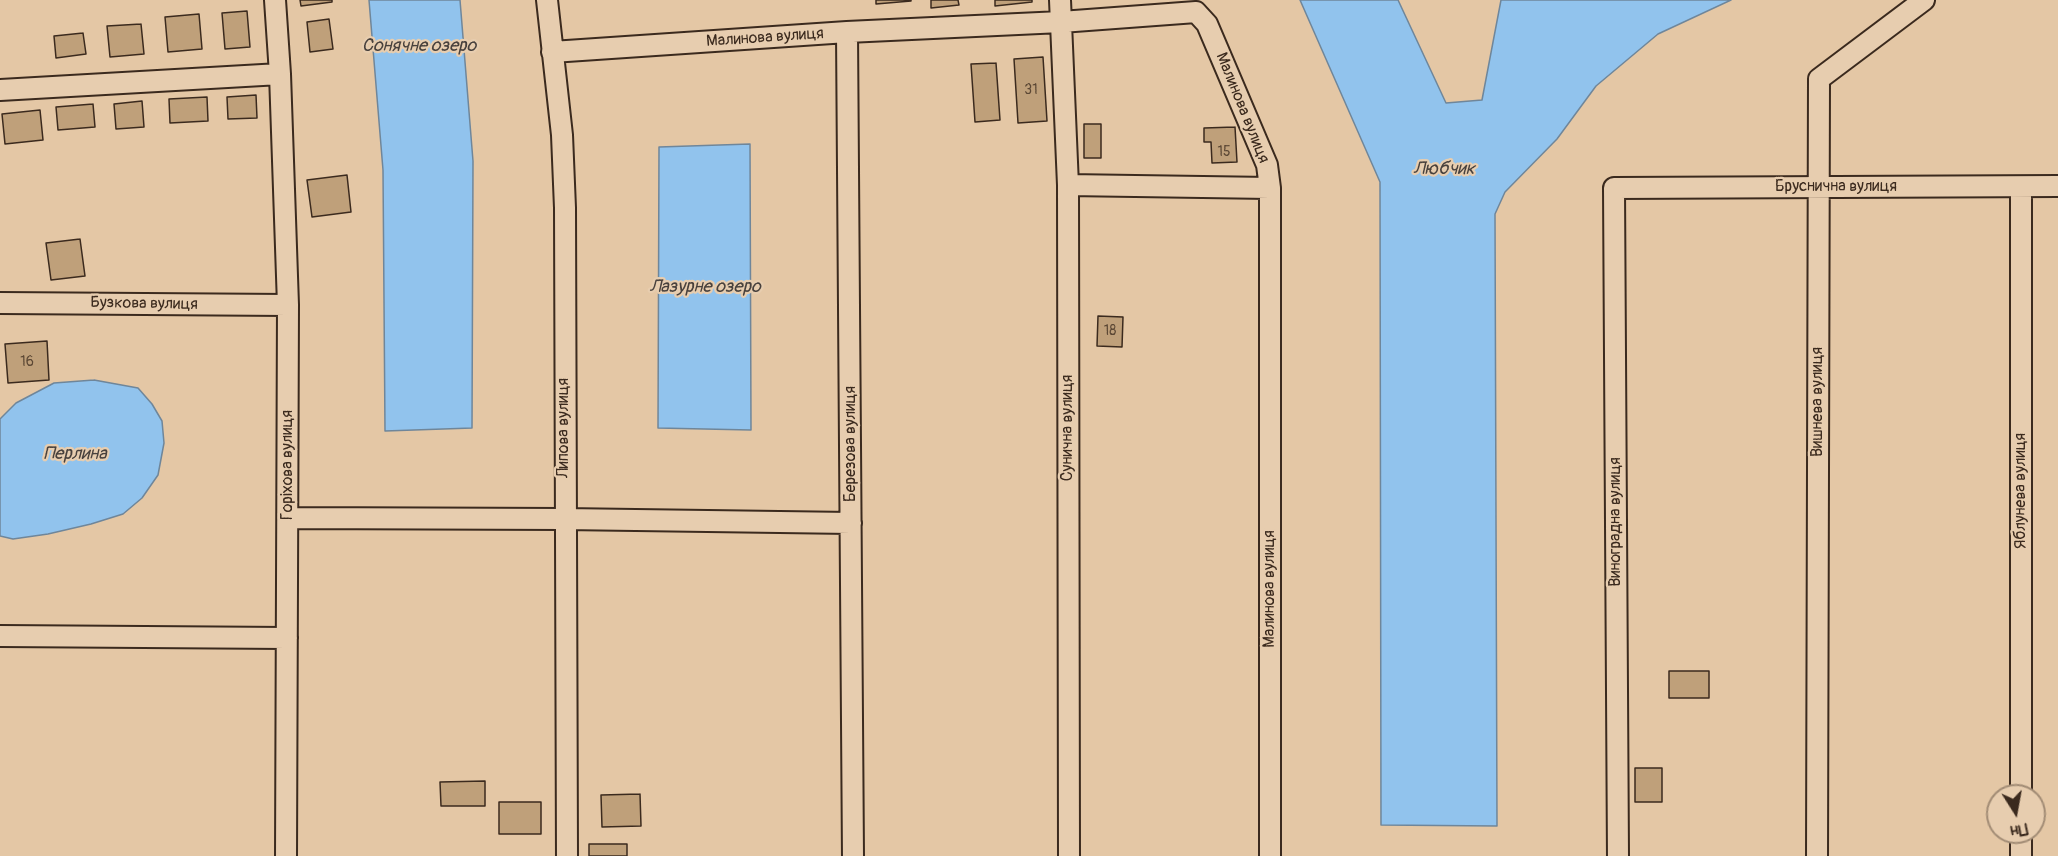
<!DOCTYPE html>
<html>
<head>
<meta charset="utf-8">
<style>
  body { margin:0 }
  #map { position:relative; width:2058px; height:856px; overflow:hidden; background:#e4c7a5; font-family:Pangolin,sans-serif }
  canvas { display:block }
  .north { position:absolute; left:1986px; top:784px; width:60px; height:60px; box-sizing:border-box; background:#e7cdaf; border:2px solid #a28c75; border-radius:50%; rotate:169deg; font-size:16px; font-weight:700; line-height:24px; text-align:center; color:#3b2a1e }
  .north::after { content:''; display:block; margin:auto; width:21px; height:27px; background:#3b2a1e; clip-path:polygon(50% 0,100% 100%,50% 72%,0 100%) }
</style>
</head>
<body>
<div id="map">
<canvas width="2058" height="856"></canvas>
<div class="north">Пн</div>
</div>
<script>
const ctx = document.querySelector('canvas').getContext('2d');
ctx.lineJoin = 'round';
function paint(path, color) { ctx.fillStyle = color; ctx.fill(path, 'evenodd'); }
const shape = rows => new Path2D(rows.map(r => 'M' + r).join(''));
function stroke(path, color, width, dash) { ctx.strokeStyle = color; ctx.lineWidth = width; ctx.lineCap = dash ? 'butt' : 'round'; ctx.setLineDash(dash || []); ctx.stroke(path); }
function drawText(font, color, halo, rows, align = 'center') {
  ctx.font = font + ' Pangolin,sans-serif'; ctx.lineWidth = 4.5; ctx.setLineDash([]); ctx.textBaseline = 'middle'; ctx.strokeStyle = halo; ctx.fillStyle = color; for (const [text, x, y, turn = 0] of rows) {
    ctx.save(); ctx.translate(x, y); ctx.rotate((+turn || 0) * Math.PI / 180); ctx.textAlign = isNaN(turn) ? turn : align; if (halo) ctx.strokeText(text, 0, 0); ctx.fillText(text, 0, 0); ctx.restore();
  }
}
const water = shape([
  [369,0,460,0,473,161,472,428,385,431,383,170,369,0],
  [1300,0,1398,0,1446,103,1482,100,1501,0,1731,0,1658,34,1596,86,1557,139,1505,192,1495,214,1497,826,1381,825,1380,182,1300,0],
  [750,144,751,430,658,428,659,147,750,144],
  [94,380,138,388,152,404,162,421,164,443,158,475,142,498,123,514,91,524,48,534,13,539,0,536,0,419,16,403,54,383,94,380]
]);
const building = shape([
  [300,0,332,0,332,2,301,6,300,0],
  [876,0,911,0,911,1,876,4,876,0],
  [931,0,958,0,959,5,931,8,931,0],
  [995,0,1032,0,1032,2,995,6,995,0],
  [247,11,250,47,225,49,222,13,247,11],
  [199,14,202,49,168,52,165,17,199,14],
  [329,19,333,49,310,52,307,22,329,19],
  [141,24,144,54,110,57,107,26,141,24],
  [83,33,86,54,56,58,54,36,83,33],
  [1043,57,1047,121,1018,123,1014,59,1043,57],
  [996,63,1000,120,975,122,971,64,996,63],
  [256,95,257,118,228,119,227,97,256,95],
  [207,97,208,121,170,123,169,99,207,97],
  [142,101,144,127,116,129,114,104,142,101],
  [93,104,95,127,58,130,56,107,93,104],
  [40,110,43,140,5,144,2,114,40,110],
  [1084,124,1101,124,1101,158,1084,158,1084,124],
  [1235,127,1237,162,1212,163,1211,142,1204,142,1204,128,1235,127],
  [347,175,351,212,312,217,307,180,347,175],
  [80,239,85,276,51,280,46,243,80,239],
  [1098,316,1123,317,1122,347,1097,346,1098,316],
  [47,341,49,380,8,383,5,344,47,341],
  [1669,671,1709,671,1709,698,1669,698,1669,671],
  [1635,768,1662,768,1662,802,1635,802,1635,768],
  [485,781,485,806,441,806,440,782,485,781],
  [640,794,641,826,602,827,601,795,640,794],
  [499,802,541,802,541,834,499,834,499,802],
  [589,844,627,844,627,856,589,856,589,844]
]);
const minor = shape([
  [275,0,280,74,288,305,286,856],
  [547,0,562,135,565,208,567,856],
  [1060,0,1068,185,1069,856],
  [847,32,853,856],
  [552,52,847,32,1061,22,1196,12,1207,24,1267,165,1270,188,1270,856],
  [0,90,280,74],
  [1068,185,1270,188],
  [0,303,288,305],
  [288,518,564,519,851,523],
  [0,636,287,638],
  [2021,796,2021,187],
  [1618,856,1614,188,2058,186],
  [1817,856,1819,79,1924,0],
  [2021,856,2021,832]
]);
const numberNames = [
  ["31",1031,90],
  ["15",1224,152],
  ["18",1110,331],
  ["16",27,362]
];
const streetNames = [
  ["Малинова вулиця",765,38,-4],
  ["Малинова вулиця",1242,108,68],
  ["Бруснична вулиця",1836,187],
  ["Бузкова вулиця",144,304,1],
  ["Вишнева вулиця",1818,402,-90],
  ["Липова вулиця",564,428,-90],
  ["Сунична вулиця",1068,428,-90],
  ["Березова вулиця",851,444,-90],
  ["Горіхова вулиця",288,465,-90],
  ["Яблунева вулиця",2021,491,-90],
  ["Виноградна вулиця",1616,522,-90],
  ["Малинова вулиця",1270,589,-90]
];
const waterNames = [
  ["Сонячне озеро",419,46],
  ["Любчик",1444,169],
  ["Лазурне озеро",705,287],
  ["Перлина",75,454]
];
paint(water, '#91c3ed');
stroke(water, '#6f869a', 1.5);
paint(building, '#bfa07a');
stroke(building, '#3b2a1e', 1.5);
stroke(minor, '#3b2a1e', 24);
stroke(minor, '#e7cdaf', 20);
drawText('14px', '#5c4835', null, numberNames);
drawText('16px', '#3b2a1e', '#e7cdaf', streetNames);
drawText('italic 18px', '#48413d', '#e7cdaf', waterNames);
</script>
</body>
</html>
